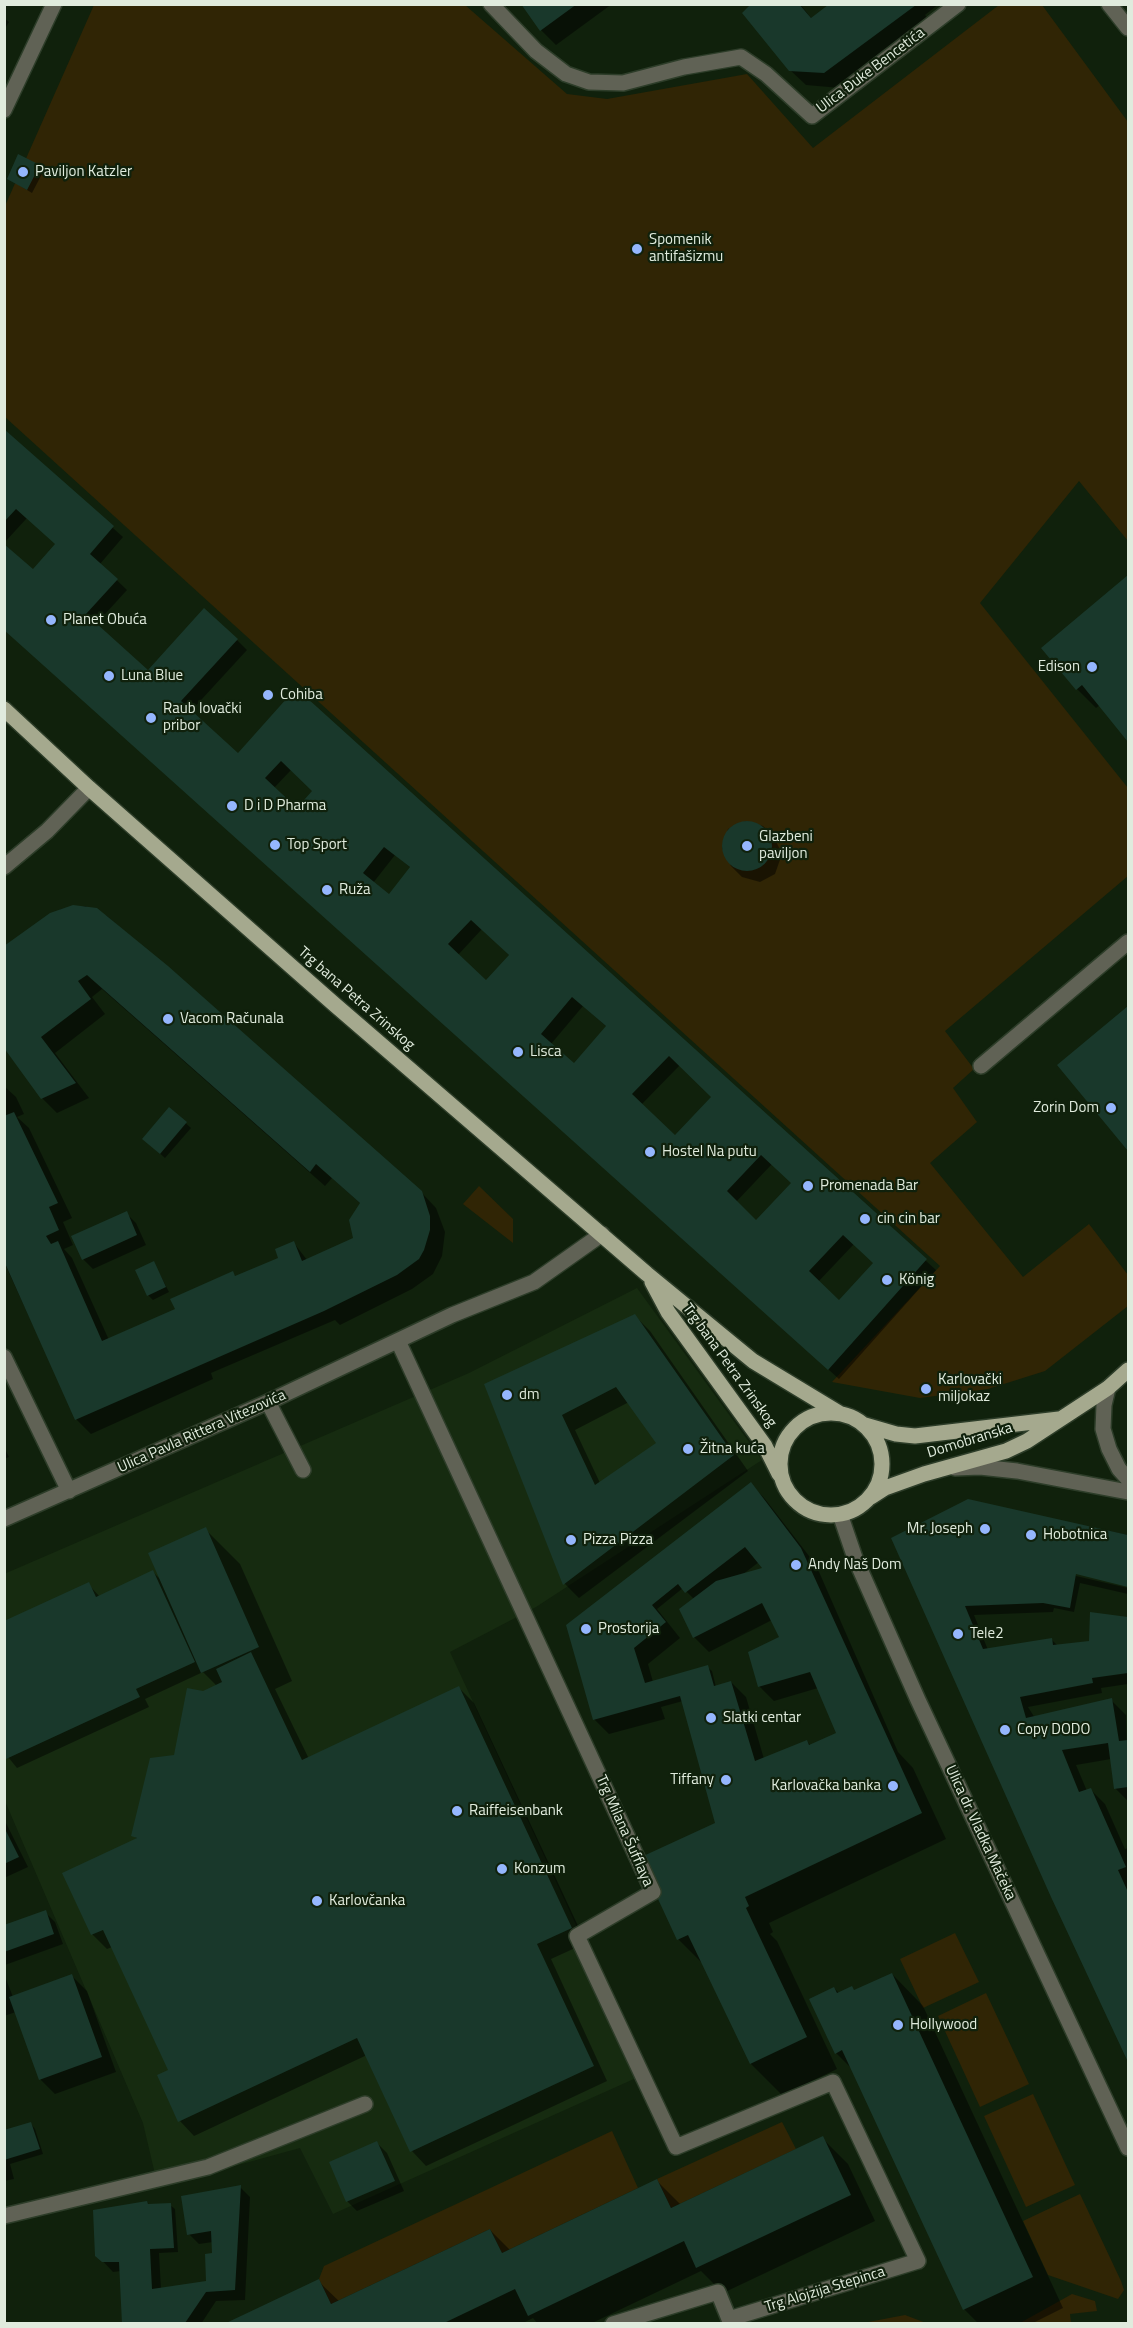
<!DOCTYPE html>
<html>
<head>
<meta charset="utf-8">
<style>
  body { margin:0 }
  #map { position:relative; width:1133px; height:2328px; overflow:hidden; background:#10210c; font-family:"Titillium Web",sans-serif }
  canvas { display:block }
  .frame { position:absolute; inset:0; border:6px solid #e0ebdd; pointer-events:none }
</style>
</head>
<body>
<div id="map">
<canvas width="1133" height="2328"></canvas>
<div class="frame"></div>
</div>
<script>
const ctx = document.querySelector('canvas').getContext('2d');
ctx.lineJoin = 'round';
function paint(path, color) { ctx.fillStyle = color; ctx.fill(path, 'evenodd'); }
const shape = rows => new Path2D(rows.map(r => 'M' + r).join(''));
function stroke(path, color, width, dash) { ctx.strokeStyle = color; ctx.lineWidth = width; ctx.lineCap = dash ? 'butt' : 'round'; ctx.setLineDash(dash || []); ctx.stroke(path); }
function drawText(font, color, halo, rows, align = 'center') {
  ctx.font = font + ' "Titillium Web",sans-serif'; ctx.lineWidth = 4.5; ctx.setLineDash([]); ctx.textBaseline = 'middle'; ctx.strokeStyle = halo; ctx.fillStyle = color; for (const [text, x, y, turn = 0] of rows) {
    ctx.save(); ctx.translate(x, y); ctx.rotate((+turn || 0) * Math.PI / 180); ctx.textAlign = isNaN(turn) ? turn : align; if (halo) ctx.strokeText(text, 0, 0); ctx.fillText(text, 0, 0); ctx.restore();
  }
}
const built = shape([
  [637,1288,762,1460,536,1607,450,1652,645,2074,333,2214,300,2148,158,2187,143,2123,5,1801,4,1574,469,1373]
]);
const green = shape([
  [94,5,465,5,567,94,607,99,747,74,813,148,999,5,1042,5,1128,122,1128,541,1079,481,980,603,1128,788,1128,876,945,1031,974,1069,953,1088,977,1122,930,1163,1023,1277,1089,1224,1128,1275,1128,1306,1045,1371,988,1389,920,1398,832,1382,940,1266,5,417,5,206],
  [479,1186,513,1219,513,1243,463,1204],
  [955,1933,979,1982,923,2008,900,1959],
  [986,1993,1029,2084,980,2107,938,2016],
  [1033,2094,1075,2185,1026,2207,984,2116],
  [782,2122,796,2149,671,2208,657,2179],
  [612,2131,638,2188,502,2253,490,2229,331,2304,319,2279,324,2266],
  [1080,2194,1121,2281,1124,2290,1118,2299,1048,2275,1023,2221],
  [1072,2294,1095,2301,1097,2311,1070,2314,1071,2323,1020,2323],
  [905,2315,926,2323,863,2323]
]);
const shadow = shape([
  [523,4,612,4,556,45,541,30],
  [754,4,800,4,812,19,830,4,939,4,925,15,930,20,840,88,806,85,790,70],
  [4,18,9,22,4,30],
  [39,166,44,170,32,193,9,179],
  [4,431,123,537,100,564,127,590,96,624,148,672,237,640,247,650,191,711,239,755,296,690,936,1270,839,1379,4,629,33,571,56,544,27,518,4,543],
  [291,770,314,792,297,810,274,788],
  [395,855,411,868,390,896,373,883],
  [482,929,510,956,486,982,458,955],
  [583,1006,607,1027,574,1065,551,1044],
  [680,1065,713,1097,675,1137,641,1105],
  [772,1164,793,1184,757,1222,736,1202],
  [854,1244,875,1263,839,1302,818,1282],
  [1128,577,1128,740,1100,705,1096,708,1077,689,1043,648],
  [746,821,763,826,774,837,782,854,775,874,760,882,742,877,731,866,722,848,728,829],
  [85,906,107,916,421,1192,436,1208,445,1232,442,1256,433,1274,412,1289,340,1325,335,1320,211,1373,213,1379,91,1434,76,1419,4,1262,4,1086,16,1097,24,1114,17,1117,29,1128,72,1218,63,1222,73,1245,64,1249,72,1258,109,1340,177,1310,233,1273,236,1277,280,1258,294,1243,307,1260,354,1239,361,1204,332,1178,325,1186,102,989,92,997,105,1014,55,1053,89,1098,57,1113,42,1098,4,949,61,909],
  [1128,1008,1128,1149,1059,1065],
  [170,1109,191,1128,165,1158,148,1143],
  [126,1213,136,1223,146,1245,93,1269,83,1259],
  [154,1263,169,1292,153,1300,148,1295],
  [635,1316,650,1331,748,1471,579,1598,565,1584,486,1384],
  [629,1402,658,1443,600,1483,575,1430],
  [4,1447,9,1457,4,1459],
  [751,1484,765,1499,816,1565,898,1752,913,1768,946,1839,769,1923,773,1932,770,1934,777,1941,837,2069,782,2095,751,2064,704,1965,679,1940,641,1859,716,1823,683,1701,661,1707,665,1719,609,1734,594,1719,568,1626],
  [759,1562,764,1569,742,1575],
  [683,1588,694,1599,694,1637,709,1652,772,1620,781,1637,759,1686,774,1701,818,1688,838,1733,811,1746,807,1741,764,1759,746,1697,731,1682,716,1687,712,1671,707,1667,653,1682,648,1664,680,1638,657,1609],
  [969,1501,1128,1535,1128,1585,1072,1572,1076,1576,1128,1588,1128,1594,1080,1583,1074,1612,1054,1608,1053,1612,974,1615,988,1650,1051,1639,1058,1646,1091,1643,1091,1613,1128,1619,1128,1684,1101,1688,1102,1693,1028,1707,1035,1718,1111,1700,1126,1715,1128,1801,1115,1788,1111,1759,1076,1765,1087,1791,1090,1789,1105,1804,1125,1849,1128,1848,1128,2059,1052,1896,893,1539],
  [205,1529,240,1564,292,1681,275,1689,309,1759,459,1688,474,1703,586,1943,551,1959,607,2081,426,2166,412,2151,367,2055,194,2136,180,2121,170,2070,112,1947,107,1949,92,1934,137,1839,133,1835,175,1757,203,1692,217,1686,203,1672,145,1699,149,1707,17,1768,4,1752,4,1623,88,1584,100,1597,153,1572,163,1582],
  [4,1819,28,1867,4,1878],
  [45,1912,55,1922,63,1944,5,1965,4,1927],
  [4,1974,13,1997,72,1976,87,1991,116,2072,55,2094,40,2079,16,2012,4,2016],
  [892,1974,923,2006,1063,2308,1031,2324,979,2324,964,2309,853,2070,836,2053,834,1988,839,1993,851,1987,855,1991],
  [31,2124,35,2129,43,2154,10,2164,14,2179,4,2181,4,2132],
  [822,2138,848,2164,875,2221,723,2293,701,2271,590,2324,538,2324,533,2318,521,2324,228,2324,318,2281,340,2302,490,2230,510,2250,657,2181,681,2205],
  [377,2143,387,2153,404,2191,357,2211,347,2201,331,2163],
  [240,2187,250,2197,245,2300,216,2301,201,2324,124,2324,121,2271,113,2272,97,2255,147,2202,150,2206,170,2205,175,2209,178,2252,159,2253,161,2289,207,2283,214,2255,213,2242,199,2244,189,2234]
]);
const building = shape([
  [521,4,577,4,540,31],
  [751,4,799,4,811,18,828,5,916,5,824,73,789,71,742,13],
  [18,154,40,165,27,190,7,179],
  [4,429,114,526,90,554,118,579,86,614,148,670,204,608,238,639,181,701,238,753,296,688,927,1259,828,1370,4,630,4,544,33,569,55,544,16,509,4,522],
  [281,761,312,791,297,808,265,778],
  [384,847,410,867,389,894,363,873],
  [471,920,509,955,486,980,448,944],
  [572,997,606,1026,574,1063,541,1034],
  [669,1056,711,1097,675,1135,632,1094],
  [761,1155,791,1183,756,1220,727,1191],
  [843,1235,873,1263,839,1300,809,1271],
  [1128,575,1128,742,1082,685,1076,690,1041,648],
  '722 846a25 25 0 1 1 50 0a25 25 0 1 1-50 0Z',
  [73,905,97,908,168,966,422,1191,430,1216,430,1230,424,1250,419,1259,397,1275,324,1311,75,1420,4,1261,4,1116,14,1112,58,1203,49,1207,59,1230,46,1236,51,1244,58,1241,102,1341,175,1309,170,1299,233,1271,235,1276,278,1258,275,1249,294,1241,302,1261,353,1238,349,1220,360,1203,316,1164,310,1172,87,975,78,981,91,999,41,1037,76,1083,41,1099,4,1048,4,946,50,913],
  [1128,1006,1128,1151,1057,1065],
  [169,1107,187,1122,160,1154,142,1139],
  [127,1211,137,1235,82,1260,71,1236],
  [154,1261,166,1287,147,1296,135,1270],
  [635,1314,734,1455,563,1585,484,1384],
  [616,1387,656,1443,595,1485,562,1415],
  [751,1482,801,1548,922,1813,745,1897,749,1906,746,1908,807,2037,750,2064,688,1935,677,1940,639,1858,715,1823,680,1696,593,1720,566,1625],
  [745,1547,762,1568,716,1581,679,1609,693,1638,762,1603,779,1637,748,1652,758,1687,810,1672,836,1733,809,1745,807,1740,755,1761,731,1681,714,1686,708,1665,645,1683,634,1648,666,1622,652,1605,678,1584,685,1593],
  [968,1499,1128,1535,1128,1587,1076,1574,1070,1608,1043,1603,965,1606,983,1649,1052,1638,1053,1645,1089,1641,1090,1612,1128,1617,1128,1673,1092,1678,1093,1683,1020,1697,1026,1718,1112,1698,1119,1741,1128,1740,1128,1787,1114,1789,1108,1743,1062,1750,1079,1792,1091,1788,1126,1867,1118,1870,1128,1892,1128,2062,1051,1897,891,1538],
  [206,1527,259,1647,201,1673,148,1553],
  [153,1570,195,1662,136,1689,140,1697,6,1759,4,1621,89,1582,96,1597],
  [251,1652,302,1760,459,1686,572,1928,537,1944,594,2066,410,2152,357,2038,178,2122,157,2075,168,2070,103,1930,91,1935,62,1873,137,1838,131,1836,150,1758,174,1755,187,1688,203,1691,222,1682,216,1669],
  [4,1827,19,1857,4,1864],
  [46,1910,54,1934,4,1952,4,1925],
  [892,1973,1033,2277,963,2310,842,2050,835,2054,809,1999,834,1987,837,1993,852,1986,854,1990],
  [72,1974,102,2057,39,2080,9,1997],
  [31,2122,40,2149,4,2160,4,2130],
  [823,2136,851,2195,696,2268,684,2241,528,2316,515,2289,442,2324,224,2324,319,2279,331,2304,490,2229,502,2253,657,2179,671,2208],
  [377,2141,395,2181,346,2202,329,2162],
  [241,2185,235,2290,206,2292,185,2323,122,2324,119,2262,102,2262,95,2256,93,2210,147,2201,148,2204,171,2203,174,2248,150,2249,152,2289,206,2281,205,2254,212,2253,211,2231,187,2235,181,2196]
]);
const minor = shape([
  [491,4,536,51,566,74,589,82,623,83,684,67,741,57,766,74,812,116,958,4],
  [1109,4,1128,28],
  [4,110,54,4],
  [4,867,47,831,89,788],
  [981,1066,1128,942],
  [398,1341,653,1892,577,1936,676,2147,833,2082,918,2261,729,2319,718,2292,613,2324],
  [4,1357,69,1491],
  [1108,1388,1104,1405,1103,1429,1109,1449,1119,1469,1128,1479],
  [268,1402,303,1470],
  [955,1468,980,1467,1017,1471,1128,1492],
  [840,1514,855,1558,918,1700,1128,2148],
  [4,1519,268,1402,452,1315,534,1282,602,1234],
  [4,2216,208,2167,365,2104]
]);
const major = shape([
  [4,709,89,788,334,1004,647,1274,753,1361,839,1413],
  [652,1282,668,1312,765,1446,779,1474],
  '780 1464a51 51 0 1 1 102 0a51 51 0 1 1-102 0Z',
  [865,1425,896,1434,915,1436,1059,1419],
  [871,1497,885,1488,924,1474,1006,1451,1027,1441,1108,1388,1128,1370]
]);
const markers = [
  [23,172,6,"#95b6fd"],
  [637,249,6,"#95b6fd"],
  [51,620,6,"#95b6fd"],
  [1092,667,6,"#95b6fd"],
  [109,676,6,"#95b6fd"],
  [268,695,6,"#95b6fd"],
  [151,718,6,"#95b6fd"],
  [232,806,6,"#95b6fd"],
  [275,845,6,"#95b6fd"],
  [747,846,6,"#95b6fd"],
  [327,890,6,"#95b6fd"],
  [168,1019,6,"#95b6fd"],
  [518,1052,6,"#95b6fd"],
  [1111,1108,6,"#95b6fd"],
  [650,1152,6,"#95b6fd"],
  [808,1186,6,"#95b6fd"],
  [865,1219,6,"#95b6fd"],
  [887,1280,6,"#95b6fd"],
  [926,1389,6,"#95b6fd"],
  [507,1395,6,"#95b6fd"],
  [688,1449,6,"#95b6fd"],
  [985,1529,6,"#95b6fd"],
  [1031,1535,6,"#95b6fd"],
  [571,1540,6,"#95b6fd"],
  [796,1565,6,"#95b6fd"],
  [586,1629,6,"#95b6fd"],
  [958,1634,6,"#95b6fd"],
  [711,1718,6,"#95b6fd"],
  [1005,1730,6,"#95b6fd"],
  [726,1780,6,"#95b6fd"],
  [893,1786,6,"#95b6fd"],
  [457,1811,6,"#95b6fd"],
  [502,1869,6,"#95b6fd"],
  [317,1901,6,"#95b6fd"],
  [898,2025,6,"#95b6fd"]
];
const streetNames = [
  ["Ulica Đuke Bencetića",871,71,-37],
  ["Trg bana Petra Zrinskog",356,999,41],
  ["Trg bana Petra Zrinskog",729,1366,54],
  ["Ulica Pavla Rittera Vitezovića",202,1432,-24],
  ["Domobranska",970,1441,-17],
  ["Trg Milana Šufflaya",624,1831,66],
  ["Ulica dr. Vladka Mačeka",980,1833,65],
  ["Trg Alojzija Stepinca",825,2290,-17]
];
const poiNames = [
  ["Paviljon Katzler",35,172],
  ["Spomenik",649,240],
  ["antifašizmu",649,257],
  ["Planet Obuća",63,620],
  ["Edison",1080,667,"right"],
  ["Luna Blue",121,676],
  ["Cohiba",280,695],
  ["Raub lovački",163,709],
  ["pribor",163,726],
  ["D i D Pharma",244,806],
  ["Glazbeni",759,837],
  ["paviljon",759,854],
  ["Top Sport",287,845],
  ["Ruža",339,890],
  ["Vacom Računala",180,1019],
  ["Lisca",530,1052],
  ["Zorin Dom",1099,1108,"right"],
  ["Hostel Na putu",662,1152],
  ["Promenada Bar",820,1186],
  ["cin cin bar",877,1219],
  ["König",899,1280],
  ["Karlovački",938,1380],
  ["miljokaz",938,1397],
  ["dm",519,1395],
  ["Žitna kuća",700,1449],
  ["Mr. Joseph",973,1529,"right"],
  ["Hobotnica",1043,1535],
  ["Pizza Pizza",583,1540],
  ["Andy Naš Dom",808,1565],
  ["Prostorija",598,1629],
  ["Tele2",970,1634],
  ["Slatki centar",723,1718],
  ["Copy DODO",1017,1730],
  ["Tiffany",714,1780,"right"],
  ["Karlovačka banka",881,1786,"right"],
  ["Raiffeisenbank",469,1811],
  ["Konzum",514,1869],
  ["Karlovčanka",329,1901],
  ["Hollywood",910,2025]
];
paint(built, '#162b10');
paint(green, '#302505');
paint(shadow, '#0007');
paint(building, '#19382b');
stroke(minor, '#2d3d29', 18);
stroke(major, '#2d3d29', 18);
stroke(minor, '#606255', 15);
stroke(major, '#a5a98e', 15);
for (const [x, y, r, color] of markers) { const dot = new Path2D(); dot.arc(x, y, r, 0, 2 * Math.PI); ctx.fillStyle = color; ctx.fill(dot); stroke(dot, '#10210c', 2); }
drawText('15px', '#e0ebdd', '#10210c', streetNames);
drawText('15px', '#e0ebdd', '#10210c', poiNames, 'left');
</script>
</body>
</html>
